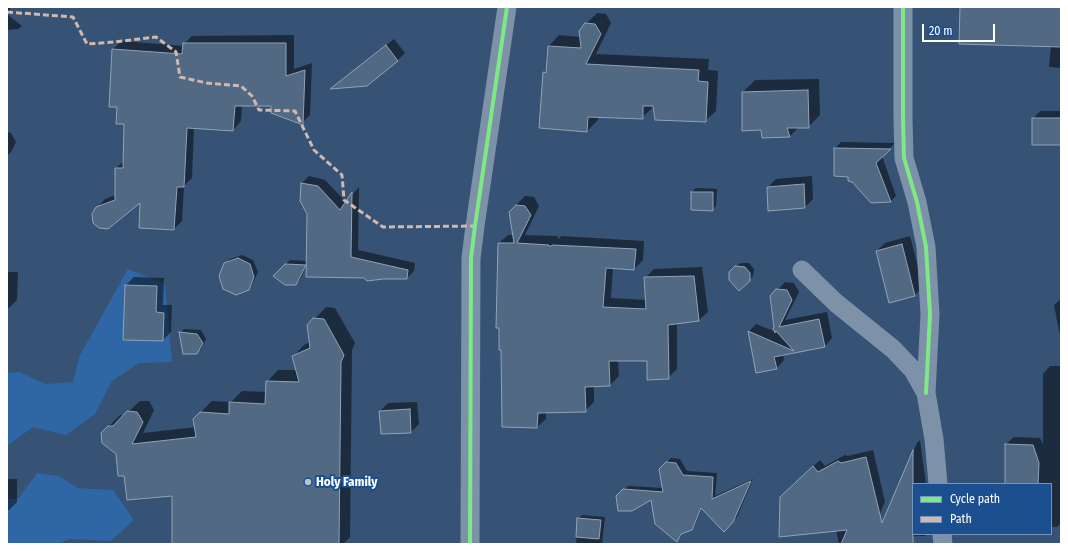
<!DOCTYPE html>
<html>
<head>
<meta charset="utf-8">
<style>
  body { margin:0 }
  #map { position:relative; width:1068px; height:551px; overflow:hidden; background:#365274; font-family:"Fira Sans Condensed",sans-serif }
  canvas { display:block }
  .frame { position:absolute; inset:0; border:8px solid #fff; pointer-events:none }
  .legend { position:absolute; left:912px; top:483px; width:140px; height:52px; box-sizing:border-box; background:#1b4f8f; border:1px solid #7695bc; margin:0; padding:5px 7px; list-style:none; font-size:12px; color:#fff }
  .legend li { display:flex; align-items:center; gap:8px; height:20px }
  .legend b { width:20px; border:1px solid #7695bc }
  .scale { position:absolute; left:922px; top:24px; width:73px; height:18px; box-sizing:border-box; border:2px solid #fff; border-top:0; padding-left:5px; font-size:12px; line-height:14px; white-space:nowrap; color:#fff; -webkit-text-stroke:3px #1b4f8f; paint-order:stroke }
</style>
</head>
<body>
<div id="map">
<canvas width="1068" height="551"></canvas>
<div class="frame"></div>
<ul class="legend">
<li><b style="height:5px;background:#7ce984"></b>Cycle path</li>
<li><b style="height:5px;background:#d1b7ad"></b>Path</li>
</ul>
<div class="scale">20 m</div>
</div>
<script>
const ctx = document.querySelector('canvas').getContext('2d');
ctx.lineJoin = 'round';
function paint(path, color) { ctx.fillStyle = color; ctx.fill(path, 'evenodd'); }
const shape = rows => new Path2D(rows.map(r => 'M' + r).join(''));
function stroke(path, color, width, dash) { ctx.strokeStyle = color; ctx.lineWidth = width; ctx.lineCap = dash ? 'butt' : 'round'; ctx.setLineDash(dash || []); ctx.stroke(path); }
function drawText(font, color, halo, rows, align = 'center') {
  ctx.font = font + ' "Fira Sans Condensed",sans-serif'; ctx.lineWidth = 4; ctx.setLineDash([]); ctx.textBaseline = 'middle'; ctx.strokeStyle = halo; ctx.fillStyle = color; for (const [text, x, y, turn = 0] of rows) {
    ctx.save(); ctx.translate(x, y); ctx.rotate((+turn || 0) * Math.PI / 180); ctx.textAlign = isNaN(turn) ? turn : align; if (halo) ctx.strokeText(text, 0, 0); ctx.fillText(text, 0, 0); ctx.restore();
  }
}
const green = shape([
  [128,269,165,284,172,362,139,363,112,381,95,414,66,435,33,427,7,446,7,373,19,372,46,384,73,382,79,357],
  [37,473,59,476,78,488,113,490,134,520,111,541,69,539,59,544,7,544,7,499,18,499]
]);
const shadow = shape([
  [7,7,11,7,8,15,22,26,18,29,7,30],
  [961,7,1061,7,1061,68,1049,67,1051,45],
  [597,13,606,14,611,23,596,54,709,59,708,70,718,71,716,111,705,121,654,106,642,118,598,116,598,120,587,131,544,73,547,70,549,46,559,35,580,37,586,24],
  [294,35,294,69,312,63,310,115,302,123,272,105,242,105,241,121,233,130,194,128,192,178,184,186,182,221,174,229,142,201,97,208,105,199,116,195,116,168,124,161,125,123,118,106,113,49,122,41,184,46,184,44,192,36],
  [394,39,405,53,398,60,366,85,333,88],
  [819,79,820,115,808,127,799,127,790,136,762,137,762,129,743,92,755,80],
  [1040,111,1061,111,1061,133,1033,119],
  [7,132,11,133,16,142,11,152,7,156],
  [841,142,895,143,882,156,896,196,891,201,871,202,849,176,835,175,835,148],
  [309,176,325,180,346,202,359,187,358,250,415,263,414,271,407,278,364,277,307,265,300,280,295,284,275,276,290,260,307,261,308,214,302,183],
  [812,176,813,199,805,207,768,187,776,179],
  [696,188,717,189,716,206,712,210,692,192],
  [525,196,534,197,539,206,525,235,557,236,559,239,561,236,644,241,643,260,634,269,613,267,611,298,646,300,645,278,654,269,702,267,708,312,699,320,677,323,677,369,668,378,648,360,618,360,619,376,610,385,594,386,594,402,585,411,546,411,546,419,537,427,499,243,508,235,514,235,516,205],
  [910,236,923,287,915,295,890,302,877,251,885,243],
  [242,255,253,260,258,272,252,285,248,289,225,264,230,259],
  [740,263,749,263,754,269,753,276,739,290,730,273],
  [7,272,18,272,17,300,9,308,7,308],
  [134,277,164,278,163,305,172,305,171,332,163,340,126,285],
  [785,282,794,283,799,292,785,320,827,312,832,338,825,346,783,354,784,360,777,368,757,372,749,331,756,324,776,332,774,328,771,297],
  [1061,299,1061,341,1054,305],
  [326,307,335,308,355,343,352,350,350,537,343,544,173,544,173,495,125,474,117,454,102,433,120,415,125,415,140,401,149,401,154,410,143,433,196,427,194,419,212,401,231,402,242,391,267,392,267,382,278,370,297,370,293,357,304,345,310,342,308,326],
  [184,329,201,330,206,339,201,349,197,353,180,333],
  [1050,366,1061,366,1061,523,1057,527,1051,527,1051,484,1005,484,1006,444,1014,437,1040,438,1043,445,1043,374],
  [417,402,419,424,411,432,380,411,388,403],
  [920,440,926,484,913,484,913,534,927,534,925,536,887,537,883,522,917,443],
  [873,450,885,502,866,544,839,544,836,530,788,490,820,460,825,466,845,455,848,456],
  [671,458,680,459,687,471,717,473,715,496,753,479,737,517,724,530,702,508,695,525,691,529,683,532,677,540,652,498,617,497,628,486,663,488,660,469],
  [7,479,17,479,17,502,9,510,7,510],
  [582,515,605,517,602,544,576,544,578,519]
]);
const building = shape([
  [960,7,1061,7,1061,47,959,44,960,7],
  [585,23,595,24,601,34,586,64,699,70,698,81,708,82,706,122,655,120,653,106,643,106,643,119,588,117,587,132,539,128,543,72,546,73,548,46,581,48,579,31,585,23],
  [183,43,286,43,286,76,305,70,303,125,271,113,271,106,235,106,233,131,187,128,184,187,177,187,174,230,139,228,140,203,108,229,99,228,93,223,92,214,96,207,115,200,115,168,123,168,124,124,116,124,117,107,109,107,112,49,182,54,183,43],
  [386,45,398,61,367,86,330,89,386,45],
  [808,90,809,128,787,128,790,137,762,138,761,130,742,131,742,92,808,90],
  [1032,118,1061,118,1061,145,1032,145,1032,118],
  [834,148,891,149,876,163,891,202,871,203,852,182,848,181,848,177,834,176,834,148],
  [301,183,318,186,340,210,352,192,351,257,408,270,407,279,383,279,367,281,364,278,306,277,307,214,300,201,301,183],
  [804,184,805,208,768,211,767,187,804,184],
  [691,192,713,192,713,211,691,210,691,192],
  [516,205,525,206,531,215,517,243,549,245,550,247,552,245,636,249,634,270,606,268,603,307,646,309,644,277,694,276,699,321,668,325,669,379,647,380,647,361,609,361,610,386,585,387,586,412,538,413,537,428,502,427,501,350,499,350,499,328,496,328,498,243,514,243,509,212,516,205],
  [902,244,915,296,889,303,876,251,902,244],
  [238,258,250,264,254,277,249,290,236,295,223,289,219,276,224,263,238,258],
  [285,264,306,265,296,285,285,285,273,276,285,264],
  [735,266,745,267,750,273,750,281,739,291,729,280,729,272,735,266],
  [125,285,157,286,156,312,164,313,163,341,123,340,125,285],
  [776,289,787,290,792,300,779,327,819,319,825,347,774,357,777,369,756,373,748,331,794,351,776,331,775,333,773,328,774,328,770,296,776,289],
  [313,318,324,319,344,355,341,362,339,544,172,544,172,496,127,500,124,476,118,476,116,454,102,443,101,433,108,426,113,426,127,411,137,412,143,422,132,444,196,437,193,419,200,412,229,414,229,402,265,404,266,381,299,382,292,356,310,348,307,325,313,318],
  [179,332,197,334,203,343,197,354,183,354,179,332],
  [410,409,411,433,381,434,379,411,410,409],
  [1005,444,1033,445,1039,463,1038,484,1005,484,1005,444],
  [913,450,913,544,841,544,847,530,779,537,780,497,813,466,818,472,838,461,841,463,866,457,882,523,913,450],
  [666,462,676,463,683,475,713,477,712,499,751,481,733,522,724,532,701,508,692,530,681,534,677,542,655,524,651,500,632,511,618,511,616,496,623,489,663,492,659,469,666,462],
  [577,518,601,520,599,539,576,537,577,518]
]);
const street = shape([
  [903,7,903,118,904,158,917,202,926,247,930,314,926,393],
  [802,270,836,303,893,349,913,370,926,393,934,439,938,484],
  [942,534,943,544],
  [470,544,471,258,475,226,507,7]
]);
const quiet = shape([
  [7,12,73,17,87,44,114,42,156,37,176,52,180,77,207,83,241,86,252,96,259,110,295,111,314,150,342,175,344,200,383,227,475,226]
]);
const cycleway = shape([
  [903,7,903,118,904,158,917,202,926,247,930,314,926,393],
  [470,544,471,258,475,226,507,7]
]);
const markers = [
  [308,482,4,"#b9c2ce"]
];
const poiNames = [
  ["Holy Family",316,482]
];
paint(green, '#2f66a5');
paint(shadow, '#0007');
paint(building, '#526984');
stroke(building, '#92a2b6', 1);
stroke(street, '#7d92a8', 19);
stroke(quiet, '#d1b7ad', 3, [6, 3]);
stroke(cycleway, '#7ce984', 4);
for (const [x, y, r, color] of markers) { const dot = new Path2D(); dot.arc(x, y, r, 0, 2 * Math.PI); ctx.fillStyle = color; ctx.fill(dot); stroke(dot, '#1b4f8f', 1.5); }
drawText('bold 13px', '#fff', '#1b4f8f', poiNames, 'left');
</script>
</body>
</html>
